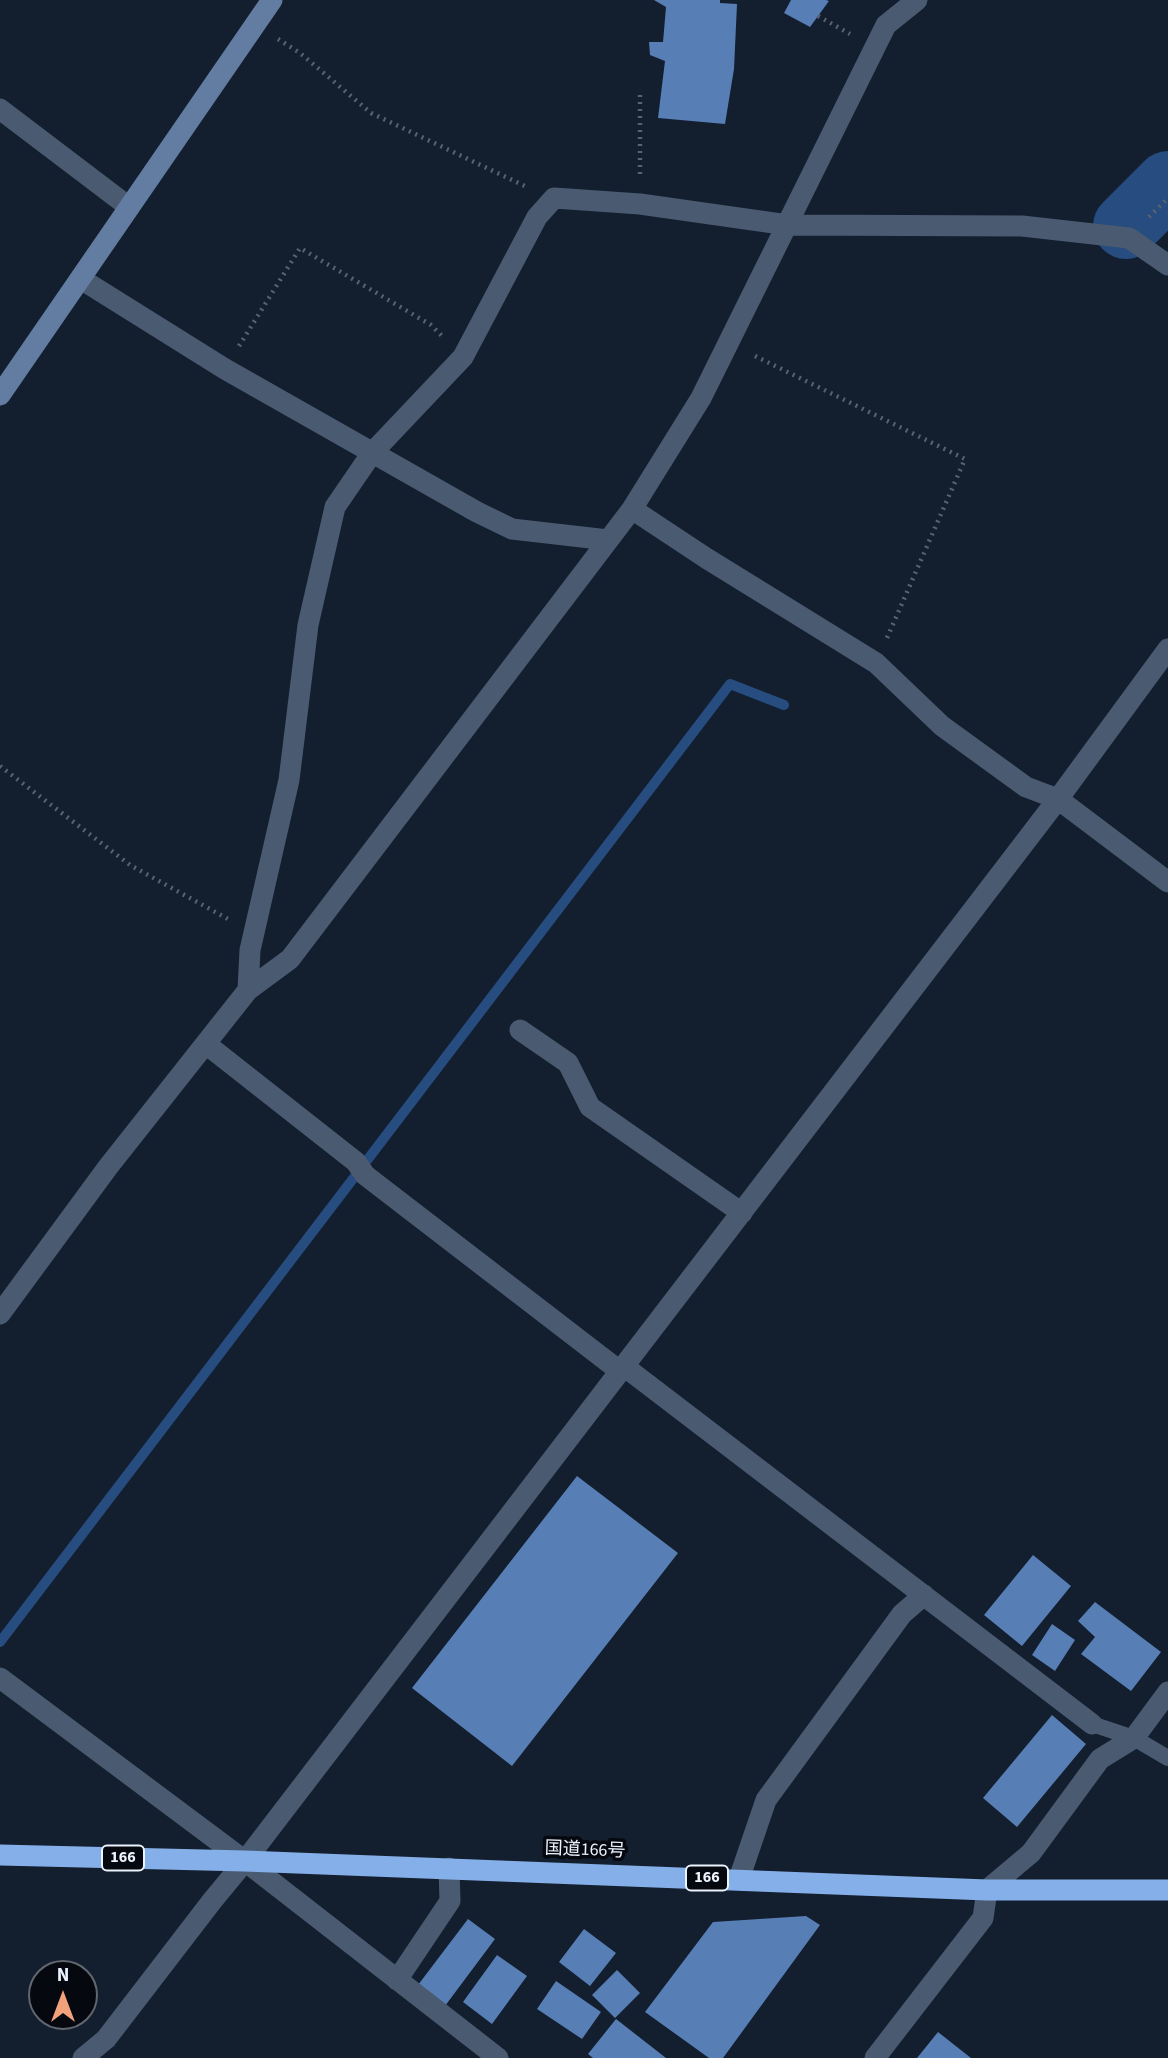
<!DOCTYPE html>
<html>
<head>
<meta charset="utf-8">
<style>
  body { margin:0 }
  #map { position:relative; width:1168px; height:2058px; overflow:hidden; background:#131e2e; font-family:"Source Sans 3",sans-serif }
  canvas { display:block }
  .north { position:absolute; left:28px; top:1960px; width:70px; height:70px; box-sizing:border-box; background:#05080f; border:2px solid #61666f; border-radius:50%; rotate:0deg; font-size:19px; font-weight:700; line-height:28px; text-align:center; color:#ebf3fe }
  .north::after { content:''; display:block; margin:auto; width:24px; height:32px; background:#f1a27b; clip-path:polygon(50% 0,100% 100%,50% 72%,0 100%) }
</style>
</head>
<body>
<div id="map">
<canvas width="1168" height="2058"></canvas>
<div class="north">N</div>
</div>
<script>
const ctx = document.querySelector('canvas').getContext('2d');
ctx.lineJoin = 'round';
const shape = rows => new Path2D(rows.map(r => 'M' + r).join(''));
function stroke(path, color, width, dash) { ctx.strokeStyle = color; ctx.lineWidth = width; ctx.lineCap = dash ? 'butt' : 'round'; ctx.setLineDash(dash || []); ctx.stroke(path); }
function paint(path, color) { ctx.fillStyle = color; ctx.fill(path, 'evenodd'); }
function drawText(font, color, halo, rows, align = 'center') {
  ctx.font = font + ' "Source Sans 3","Noto Sans JP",sans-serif'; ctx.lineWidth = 7; ctx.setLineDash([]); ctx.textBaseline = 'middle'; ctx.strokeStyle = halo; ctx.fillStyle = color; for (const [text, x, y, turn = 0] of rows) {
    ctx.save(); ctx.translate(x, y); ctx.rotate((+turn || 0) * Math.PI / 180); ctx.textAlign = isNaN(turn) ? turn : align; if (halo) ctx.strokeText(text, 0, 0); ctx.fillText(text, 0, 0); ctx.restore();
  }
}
const stream = shape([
  [0,1642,730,684,784,705]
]);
const river = shape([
  [1126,226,1168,184]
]);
const building = shape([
  [654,0,720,0,720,3,737,4,734,69,725,124,658,118,665,61,650,55,649,42,663,42,666,7],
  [791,0,826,0,829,1,810,27,784,13],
  [577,1476,678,1553,512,1766,412,1688],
  [1033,1555,1071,1586,1022,1646,984,1615],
  [1095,1602,1161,1652,1131,1691,1081,1654,1095,1637,1078,1621],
  [1052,1624,1075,1640,1055,1671,1032,1655],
  [1052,1715,1086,1744,1017,1827,983,1798],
  [806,1916,820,1925,723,2058,709,2058,645,2012,713,1922],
  [468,1919,495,1939,445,2006,418,1985],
  [584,1929,616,1953,590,1986,559,1962],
  [497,1955,527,1976,492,2024,463,2002],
  [617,1970,640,1993,615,2018,592,1995],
  [556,1981,601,2012,582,2039,537,2009],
  [616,2019,666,2058,593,2058,588,2054],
  [938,2032,971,2058,917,2058]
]);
const path = shape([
  [818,16,850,34],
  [278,39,300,53,371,113,527,187],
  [640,95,640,175],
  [1149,217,1168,198],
  [239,346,300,248,431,325,443,337],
  [755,356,965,459,887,638],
  [0,766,130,865,228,919]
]);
const lane = shape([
  [1092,1724,1134,1738,1168,1758]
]);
const street = shape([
  [0,109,129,207],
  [81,279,225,369,477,512,512,529,608,540],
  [632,509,706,558,876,663,942,726,1026,787,1058,799,1168,882],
  [248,990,250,950,289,780,308,625,335,507,372,453,463,357,537,217,554,198,640,204,788,225,1022,226,1129,238,1168,265],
  [520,1030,568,1063,590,1107,742,1213],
  [206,1044,356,1162,365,1175,621,1372],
  [0,1314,108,1167,248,990,290,959,632,509,701,398,886,25,917,0],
  [625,1367,1092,1724],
  [0,1678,245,1861,498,2058],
  [739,1879,766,1800,902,1614,924,1595],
  [397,1980,450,1901,449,1868],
  [83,2058,106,2039,212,1901,245,1861,1058,799,1168,649],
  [875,2058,983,1918,987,1890,1031,1853,1100,1759,1134,1738,1168,1692]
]);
const secondary = shape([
  [0,395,272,0]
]);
const highway = shape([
  [0,1855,245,1861,987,1890,1168,1890]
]);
const shields = [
  [123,1858,42],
  [707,1878,42]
];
const shieldNames = [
  ["166",123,1858],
  ["166",707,1878]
];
const streetNames = [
  ["国道166号",585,1851,2]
];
stroke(stream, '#274c7f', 10);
stroke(river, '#274c7f', 66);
paint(building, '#577fb5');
stroke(path, '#586270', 4.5, [2, 5]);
stroke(lane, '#4a5a71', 16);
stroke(street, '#4a5a71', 21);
stroke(secondary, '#627da1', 21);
stroke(highway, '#85afe8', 21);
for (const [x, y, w] of shields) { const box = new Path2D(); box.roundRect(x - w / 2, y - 12.5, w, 25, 5); ctx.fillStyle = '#05080f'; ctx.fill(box); stroke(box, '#ebf3fe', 2); }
drawText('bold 16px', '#ebf3fe', null, shieldNames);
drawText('18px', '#ebf3fe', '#05080f', streetNames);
</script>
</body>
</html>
